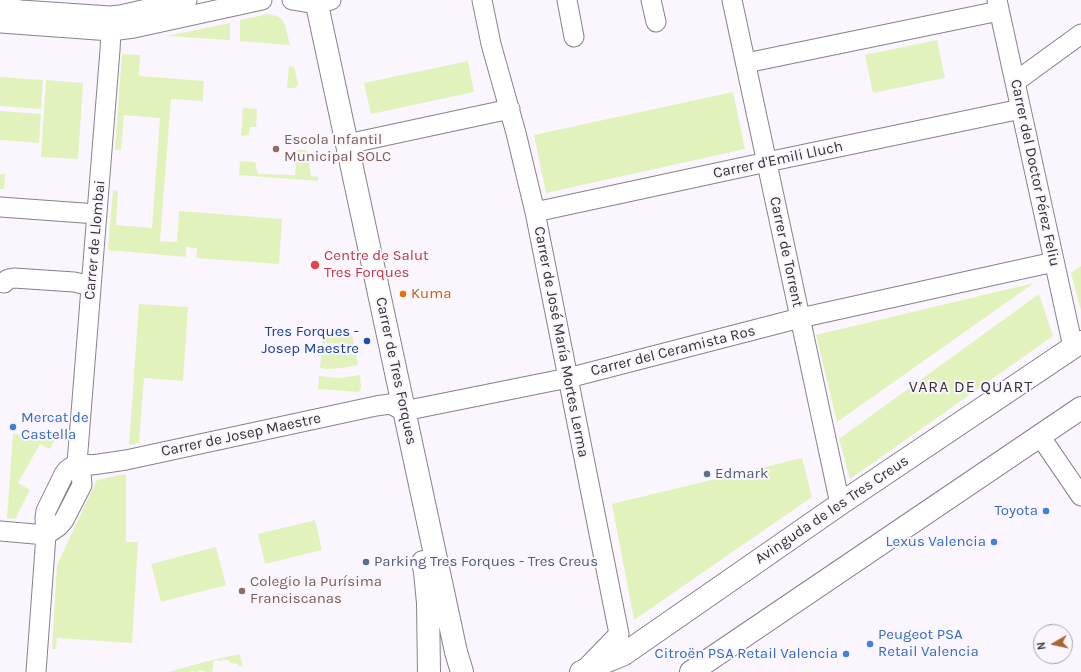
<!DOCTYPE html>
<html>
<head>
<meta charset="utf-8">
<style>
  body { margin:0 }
  #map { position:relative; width:1081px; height:672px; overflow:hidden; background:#fbf5fe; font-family:Karla,sans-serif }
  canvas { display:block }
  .north { position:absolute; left:1033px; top:624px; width:40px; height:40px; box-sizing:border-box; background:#fbf5fe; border:1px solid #aba7ae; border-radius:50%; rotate:261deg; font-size:11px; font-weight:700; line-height:16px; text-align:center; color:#343235 }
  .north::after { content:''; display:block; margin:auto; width:14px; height:18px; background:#a86533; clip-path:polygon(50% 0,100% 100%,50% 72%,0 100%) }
</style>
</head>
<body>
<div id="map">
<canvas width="1081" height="672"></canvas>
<div class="north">N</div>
</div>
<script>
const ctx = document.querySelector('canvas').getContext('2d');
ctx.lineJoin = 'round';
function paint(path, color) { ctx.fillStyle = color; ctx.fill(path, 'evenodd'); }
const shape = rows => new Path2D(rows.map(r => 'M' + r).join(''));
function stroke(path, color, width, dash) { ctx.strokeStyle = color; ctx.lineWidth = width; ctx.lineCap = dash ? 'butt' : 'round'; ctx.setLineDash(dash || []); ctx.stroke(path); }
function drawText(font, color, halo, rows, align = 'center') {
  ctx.font = font + ' Karla,sans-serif'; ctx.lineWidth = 4; ctx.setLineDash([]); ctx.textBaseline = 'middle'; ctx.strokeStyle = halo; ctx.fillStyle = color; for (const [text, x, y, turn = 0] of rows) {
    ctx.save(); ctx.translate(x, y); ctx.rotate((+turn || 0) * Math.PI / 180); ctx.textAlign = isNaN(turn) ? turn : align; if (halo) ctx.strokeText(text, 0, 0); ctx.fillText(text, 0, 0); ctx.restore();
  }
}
const green = shape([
  [269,14,279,17,283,21,285,25,290,45,240,41,240,20],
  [230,23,230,40,167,36],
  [937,40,945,78,873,93,865,55],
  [122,54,140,55,139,76,204,81,203,101,171,99,160,241,177,242,179,211,282,219,279,264,196,258,197,248,186,247,186,257,108,250,113,190,118,191,116,225,152,228,160,118,124,115,121,150,115,150],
  [468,61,474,92,371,114,364,83],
  [289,66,294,67,298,84,296,87,294,88,287,88],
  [0,77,43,80,41,109,0,106],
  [46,80,83,83,78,159,41,157],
  [733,92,745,149,546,193,534,135],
  [243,108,257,109,256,127,250,127,249,135,241,136],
  [0,111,41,114,39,143,0,140],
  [297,150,307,150,311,176,318,177,318,181,239,175,240,161,255,162,258,174,295,175],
  [0,174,5,174,4,189,0,189],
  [1081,266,1081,310,1071,273],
  [1034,283,837,422,816,335],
  [1039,294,1053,336,850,479,839,439],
  [139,304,188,307,183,381,144,378,139,443,129,445],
  [323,334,352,335,354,344,322,343],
  [322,348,355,349,358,365,341,368,327,369,320,368],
  [360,375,361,387,359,392,318,389,319,376,340,378],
  [13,434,56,437,50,449,40,444,18,483,30,490,15,519,7,518],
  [802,458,812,497,634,620,612,504],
  [126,474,126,542,138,542,132,643,57,638,56,649,52,649,57,565,97,480],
  [315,520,322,550,265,564,258,534],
  [216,547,226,585,161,602,151,564],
  [240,654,243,667,238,666,238,664,230,663,230,661,223,659,223,661,214,660,212,672,205,672,205,671,199,670,198,672,190,671,190,672,168,672,216,659]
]);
const minor = shape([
  [292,0,310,3,331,0],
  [482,0,491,44,516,133,535,212,619,634,585,669],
  [567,0,574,37],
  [651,0,656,22],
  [732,0,840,504],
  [997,0,1073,347],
  [0,7,21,10,110,16,120,15,187,0],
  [0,23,111,31,134,28,262,0],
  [746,63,999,11],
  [1015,82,1081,34],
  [347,144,510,109],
  [0,207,97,214],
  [535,212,767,162,1021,109],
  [4,283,8,279,14,278,74,282,91,286],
  [1040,436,1081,496],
  [77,463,91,465,99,464,126,460,376,406,390,404,404,411,568,378,800,318,1054,262],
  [77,463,67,470,64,474,46,511,45,518,46,535,59,526,64,520,82,485,81,473,77,463,110,50,111,31,110,16],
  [0,531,46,535,36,672]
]);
const major = shape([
  [316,0,456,652,462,672],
  [423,562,425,572,428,603,429,672],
  [581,672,624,654,840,504,1081,342],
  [691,672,1081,408]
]);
const markers = [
  [276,149,4,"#8d6e63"],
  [315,265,5,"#e0444e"],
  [403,294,4,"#e8710a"],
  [367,341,4,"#1a4fb4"],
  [13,427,4,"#3f7fe0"],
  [707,474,4,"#5c6f8a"],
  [1046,511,4,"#3f7fe0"],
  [994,542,4,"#3f7fe0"],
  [366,562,4,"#5c6f8a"],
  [242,591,4,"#8d6e63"],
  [870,644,4,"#3f7fe0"],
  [846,654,4,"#3f7fe0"]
];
const educationNames = [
  ["Escola Infantil",284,140],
  ["Municipal SOLC",284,157],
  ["Colegio la Purísima",250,582],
  ["Franciscanas",250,599]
];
const streetNames = [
  ["Carrer d'Emili Lluch",778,160,-12],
  ["Carrer del Doctor Pérez Feliu",1035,173,78],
  ["Carrer de Llombai",95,240,-85],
  ["Carrer de Torrent",786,252,78],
  ["Carrer de José María Mortes Lerma",561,342,79],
  ["Carrer del Ceramista Ros",673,351,-14],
  ["Carrer de Tres Forques",396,371,78],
  ["Carrer de Josep Maestre",241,435,-12],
  ["Avinguda de les Tres Creus",832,510,-34]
];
const healthNames = [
  ["Centre de Salut",324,256],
  ["Tres Forques",324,273]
];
const foodNames = [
  ["Kuma",411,294]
];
const transitNames = [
  ["Tres Forques -",359,332],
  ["Josep Maestre",359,349]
];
const shopNames = [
  ["Mercat de",21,418,"left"],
  ["Castella",21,435,"left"],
  ["Toyota",1038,511],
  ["Lexus Valencia",986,542],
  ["Peugeot PSA",878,635,"left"],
  ["Retail Valencia",878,652,"left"],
  ["Citroën PSA Retail Valencia",838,654]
];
const serviceNames = [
  ["Edmark",715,474],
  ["Parking Tres Forques - Tres Creus",374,562]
];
const neighbourhoodNames = [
  ["VARA DE QUART",971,387]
];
paint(green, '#e2f2bc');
stroke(minor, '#87828a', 21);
stroke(major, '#87828a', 24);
stroke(minor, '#fff', 19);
stroke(major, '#fff', 22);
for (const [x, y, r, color] of markers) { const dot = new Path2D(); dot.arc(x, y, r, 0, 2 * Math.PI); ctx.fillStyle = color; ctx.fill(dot); stroke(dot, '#fbf5fe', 1.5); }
drawText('15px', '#785e54', '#fbf5fe', educationNames, 'left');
drawText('15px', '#343235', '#fbf5fe', streetNames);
drawText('15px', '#be3a42', '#fbf5fe', healthNames, 'left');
drawText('15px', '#c56008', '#fbf5fe', foodNames, 'left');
drawText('15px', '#164399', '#fbf5fe', transitNames, 'right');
drawText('15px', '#366cbe', '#fbf5fe', shopNames, 'right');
drawText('15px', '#4e5e75', '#fbf5fe', serviceNames, 'left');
ctx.letterSpacing = '1px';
drawText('16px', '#343235', '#fbf5fe', neighbourhoodNames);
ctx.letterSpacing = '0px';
</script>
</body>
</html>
